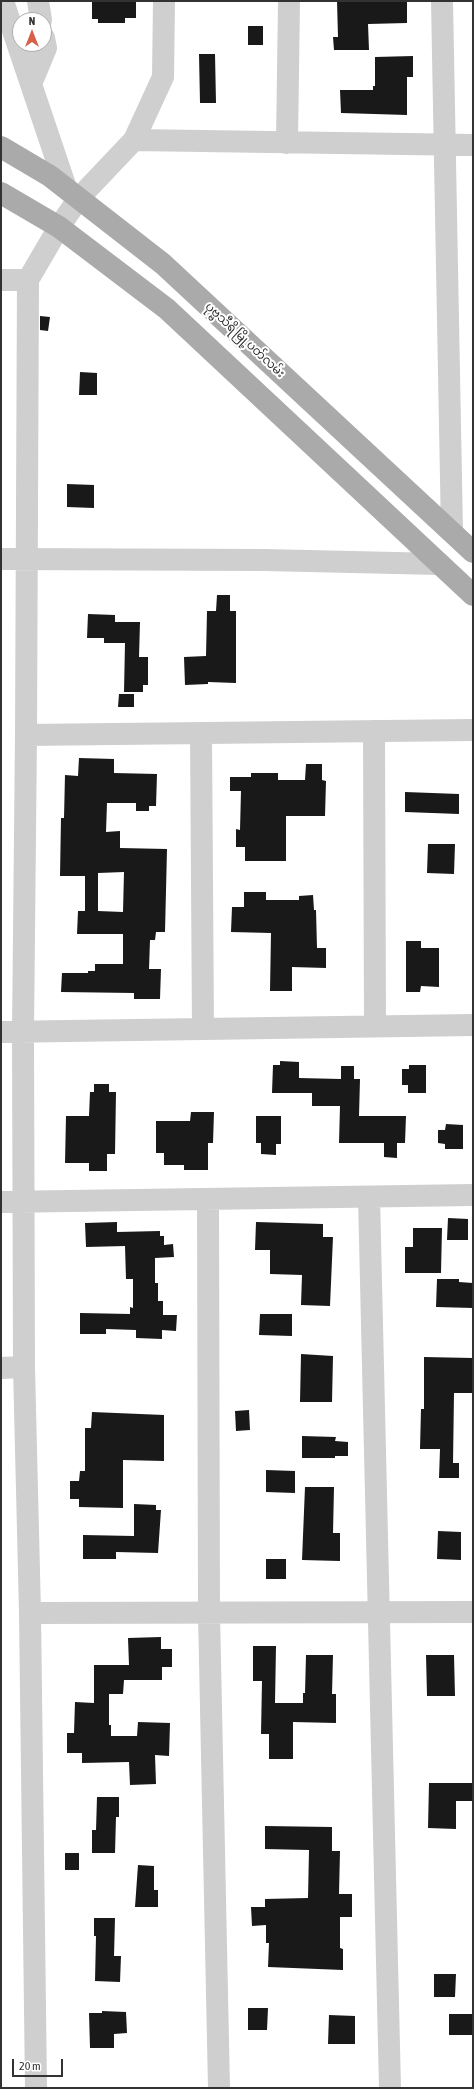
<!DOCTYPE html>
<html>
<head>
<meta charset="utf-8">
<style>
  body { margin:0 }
  #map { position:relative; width:474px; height:2089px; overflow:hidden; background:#fff; font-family:"Asap Condensed",sans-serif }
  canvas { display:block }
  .frame { position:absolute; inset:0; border:2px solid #323232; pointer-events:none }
  .north { position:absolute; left:12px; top:12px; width:40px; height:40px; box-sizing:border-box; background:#fff; border:1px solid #adadad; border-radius:50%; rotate:0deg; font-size:11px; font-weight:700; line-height:16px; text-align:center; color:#323232 }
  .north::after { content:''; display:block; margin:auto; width:14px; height:18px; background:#d56148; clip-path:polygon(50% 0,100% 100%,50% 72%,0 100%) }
  .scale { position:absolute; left:12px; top:2059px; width:51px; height:18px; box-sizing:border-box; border:2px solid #323232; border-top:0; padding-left:5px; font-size:12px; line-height:14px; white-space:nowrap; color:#323232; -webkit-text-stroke:3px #fff; paint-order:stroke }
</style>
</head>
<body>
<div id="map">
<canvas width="474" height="2089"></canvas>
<div class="frame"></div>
<div class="north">N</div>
<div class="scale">20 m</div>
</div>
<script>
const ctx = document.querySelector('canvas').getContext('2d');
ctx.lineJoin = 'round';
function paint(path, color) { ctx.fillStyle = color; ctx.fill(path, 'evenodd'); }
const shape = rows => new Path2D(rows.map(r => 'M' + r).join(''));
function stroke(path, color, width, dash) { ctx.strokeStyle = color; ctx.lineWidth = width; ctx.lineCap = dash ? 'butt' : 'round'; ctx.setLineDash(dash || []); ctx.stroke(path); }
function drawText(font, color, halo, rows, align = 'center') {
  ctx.font = font + ' "Asap Condensed","Noto Sans Myanmar",sans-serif'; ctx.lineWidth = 4; ctx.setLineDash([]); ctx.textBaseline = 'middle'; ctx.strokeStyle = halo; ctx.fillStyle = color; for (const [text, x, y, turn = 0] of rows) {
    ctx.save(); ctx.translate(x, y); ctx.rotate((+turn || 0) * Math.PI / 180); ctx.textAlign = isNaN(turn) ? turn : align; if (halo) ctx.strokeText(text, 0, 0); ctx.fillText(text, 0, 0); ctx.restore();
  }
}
const building = shape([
  [92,1,136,1,136,18,125,18,125,23,98,23,98,19,92,19],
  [337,1,407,1,407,23,368,24,369,50,334,50,333,37,338,37],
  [248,26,263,26,263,45,248,45],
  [199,54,215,54,216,103,200,103],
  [413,56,413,77,407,77,407,115,341,113,340,90,373,90,373,86,375,86,375,57],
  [40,316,50,317,48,331,40,330],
  [80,372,97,373,97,395,79,395],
  [67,484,94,485,94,508,67,507],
  [217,595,230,595,230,611,236,611,236,683,208,682,208,684,185,685,184,657,206,656,207,611,216,611],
  [88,614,115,615,115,622,140,622,139,657,148,657,148,685,143,685,143,692,124,692,125,643,104,643,104,638,87,638],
  [119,694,134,694,134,707,118,707],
  [79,758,114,759,114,773,157,774,156,806,149,806,149,811,136,811,136,803,107,803,106,832,120,831,120,848,167,849,165,932,156,932,155,940,150,940,149,969,161,969,160,999,134,999,134,993,61,992,62,973,88,973,88,971,95,971,95,964,123,964,123,934,77,934,78,911,85,911,85,876,60,876,61,818,64,818,65,775,78,776],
  [124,872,123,912,98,911,98,873],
  [306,764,322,764,322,780,326,781,325,816,286,816,286,861,245,861,245,847,236,847,236,829,240,830,241,791,230,791,230,777,251,777,251,773,278,773,278,780,305,780],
  [405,792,459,794,459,814,405,812],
  [428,844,455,844,454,874,427,873],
  [244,892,266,892,266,900,299,900,299,896,313,895,314,910,316,910,317,948,326,948,326,968,292,967,292,991,270,991,271,933,231,932,232,907,244,907],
  [406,941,421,941,421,948,439,948,439,987,421,986,420,992,406,992],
  [280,1061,299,1062,299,1078,341,1079,341,1066,354,1066,354,1079,360,1079,359,1116,406,1116,405,1143,397,1143,397,1158,384,1157,384,1143,339,1143,340,1106,312,1106,312,1093,272,1093,273,1065,280,1065],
  [409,1065,426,1065,426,1093,408,1093,408,1085,402,1085,402,1069,409,1069],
  [94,1084,109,1084,109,1092,116,1092,115,1154,107,1154,107,1171,89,1171,89,1163,65,1163,66,1116,89,1116,90,1092,94,1092],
  [191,1112,214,1112,213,1143,208,1143,208,1170,184,1170,184,1165,164,1165,164,1153,156,1153,156,1121,190,1121],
  [256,1116,281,1116,281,1144,276,1144,276,1155,261,1154,261,1143,256,1143],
  [446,1124,463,1125,463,1149,445,1149,445,1144,438,1143,438,1130,445,1130],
  [448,1218,468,1219,468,1240,447,1240],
  [117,1222,117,1232,160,1231,160,1236,164,1236,164,1245,173,1244,174,1257,155,1258,155,1283,158,1283,158,1301,163,1301,163,1315,177,1315,176,1331,162,1330,162,1339,136,1338,136,1330,106,1329,106,1334,80,1334,80,1313,130,1314,130,1307,133,1308,133,1279,126,1279,125,1246,86,1247,85,1223],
  [256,1222,323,1224,323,1237,333,1237,330,1306,301,1305,302,1275,270,1274,270,1250,255,1250],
  [413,1228,442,1228,441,1273,405,1273,405,1247,413,1247],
  [437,1279,459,1279,459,1282,473,1283,473,1308,436,1307],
  [260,1314,292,1314,292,1336,259,1335],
  [301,1354,333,1356,332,1402,300,1402],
  [424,1357,473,1358,473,1393,454,1393,453,1463,459,1463,459,1478,439,1478,440,1449,420,1449,421,1409,424,1409],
  [249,1410,250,1430,236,1431,235,1411],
  [92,1412,164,1415,164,1461,123,1460,123,1508,79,1507,79,1499,70,1499,70,1481,79,1481,80,1471,85,1471,85,1428,91,1428],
  [302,1436,336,1437,335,1441,348,1442,348,1456,335,1456,335,1458,302,1458],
  [266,1470,295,1471,295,1493,266,1492],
  [305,1487,334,1487,333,1533,340,1533,340,1561,302,1560],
  [134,1504,156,1505,156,1510,161,1510,158,1553,116,1552,116,1559,83,1559,83,1535,134,1536],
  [438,1531,461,1532,461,1560,437,1559],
  [266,1559,286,1559,286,1579,266,1579],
  [161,1637,161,1649,172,1649,172,1667,162,1667,162,1680,124,1680,123,1694,109,1694,109,1725,111,1725,111,1736,137,1736,138,1722,170,1723,169,1756,155,1755,156,1784,130,1785,129,1762,82,1763,82,1753,67,1753,67,1733,74,1733,75,1702,94,1703,94,1665,129,1665,128,1638],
  [253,1646,276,1646,275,1703,303,1703,303,1693,305,1693,306,1655,333,1655,332,1694,336,1694,336,1723,293,1722,293,1759,269,1759,269,1734,261,1734,262,1681,253,1681],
  [426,1655,454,1655,455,1696,427,1696],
  [429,1783,473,1783,473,1801,456,1801,456,1829,428,1828],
  [97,1797,119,1797,119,1817,116,1817,115,1853,92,1853,92,1830,96,1830],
  [265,1826,332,1827,332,1851,340,1851,339,1894,352,1894,352,1917,340,1917,340,1948,343,1949,343,1970,268,1967,269,1943,266,1943,266,1925,252,1926,251,1907,265,1907,265,1899,308,1898,309,1850,265,1849],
  [65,1853,79,1853,79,1870,65,1870],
  [138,1865,154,1866,154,1890,158,1890,158,1907,135,1907],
  [94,1918,115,1918,114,1956,121,1956,120,1982,95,1981,96,1936,94,1936],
  [434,1974,456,1974,455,1997,434,1997],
  [248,2008,268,2008,267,2030,248,2030],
  [102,2011,126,2012,127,2033,114,2034,114,2048,90,2048,89,2013,102,2013],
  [449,2014,473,2014,473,2035,449,2035],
  [329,2015,355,2016,355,2044,328,2044]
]);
const minor = shape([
  [3,1,66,188],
  [38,1,41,20],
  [442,1,452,532],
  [31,84,46,48,44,38],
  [134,140,473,145],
  [287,143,289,1],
  [1,280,28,280],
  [1,559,264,560,439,564],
  [374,731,375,1026],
  [201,733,203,1029],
  [26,735,473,730],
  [1,1032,473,1025],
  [369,1197,390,2088],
  [208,1199,209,1613,219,2088],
  [1,1202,473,1195],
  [1,1368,24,1367],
  [30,1613,473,1612],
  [36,2088,30,1613,24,1367,23,1032,26,735,28,280,59,227,79,198,134,140,163,77,164,1]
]);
const major = shape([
  [1,147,50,176,163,264,473,552],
  [1,193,59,227,167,309,473,595]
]);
const streetNames = [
  ["ပုဗ္ဗသီရိ မြို့ပတ်လမ်း",245,340,43]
];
paint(building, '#191919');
stroke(minor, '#cfcfcf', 22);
stroke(major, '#aaa', 22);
drawText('12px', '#323232', '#fff', streetNames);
</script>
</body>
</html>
